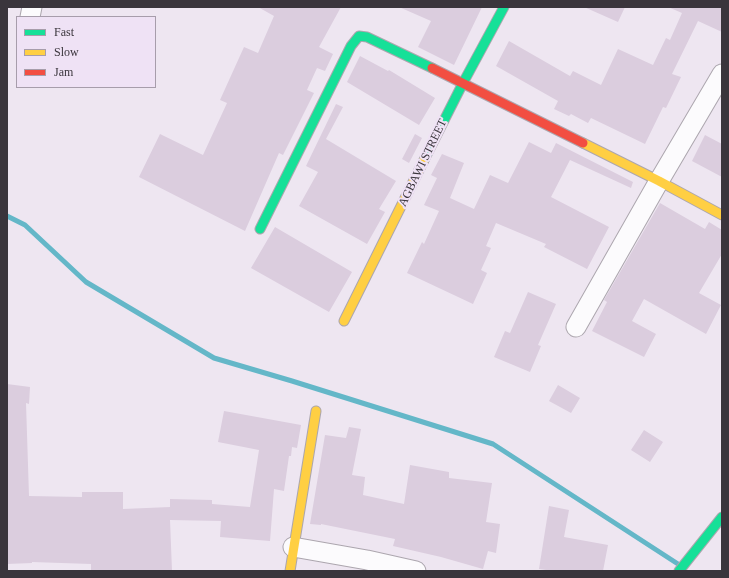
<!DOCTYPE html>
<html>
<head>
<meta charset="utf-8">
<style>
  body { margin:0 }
  #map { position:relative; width:729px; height:578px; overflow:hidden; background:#eee6f1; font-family:"Times New Roman",serif }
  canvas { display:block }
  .frame { position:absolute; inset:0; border:8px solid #3a353c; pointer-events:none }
  .legend { position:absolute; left:16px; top:16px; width:140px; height:72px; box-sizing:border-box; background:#efe2f5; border:1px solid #a79dab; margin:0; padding:5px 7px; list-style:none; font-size:12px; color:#3a353c }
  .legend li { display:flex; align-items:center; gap:8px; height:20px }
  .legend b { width:20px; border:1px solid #a79dab }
</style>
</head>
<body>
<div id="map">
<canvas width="729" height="578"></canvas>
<div class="frame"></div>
<ul class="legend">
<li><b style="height:5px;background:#16e098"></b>Fast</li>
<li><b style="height:5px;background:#ffcf43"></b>Slow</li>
<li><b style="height:5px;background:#f24e42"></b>Jam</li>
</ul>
</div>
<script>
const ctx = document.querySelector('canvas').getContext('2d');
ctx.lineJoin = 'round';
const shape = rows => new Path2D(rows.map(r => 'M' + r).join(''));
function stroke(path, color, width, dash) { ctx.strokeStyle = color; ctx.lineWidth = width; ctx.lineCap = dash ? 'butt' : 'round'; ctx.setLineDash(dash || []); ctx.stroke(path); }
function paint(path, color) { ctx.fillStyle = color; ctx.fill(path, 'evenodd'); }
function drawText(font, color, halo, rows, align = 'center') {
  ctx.font = font + ' "Times New Roman",serif'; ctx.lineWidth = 4; ctx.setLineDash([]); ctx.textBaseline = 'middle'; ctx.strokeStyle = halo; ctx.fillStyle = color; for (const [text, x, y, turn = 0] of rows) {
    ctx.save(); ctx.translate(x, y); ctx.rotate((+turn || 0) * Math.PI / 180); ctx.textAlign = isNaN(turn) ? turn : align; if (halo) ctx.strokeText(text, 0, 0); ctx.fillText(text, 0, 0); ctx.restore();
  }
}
const stream = shape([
  [7,216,25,225,86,282,214,358,292,381,493,444,678,564]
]);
const building = shape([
  [258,7,341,7,319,47,333,54,325,71,317,68,307,90,314,93,283,155,279,153,245,231,139,177,160,134,203,155,227,103,220,100,244,47,258,53,274,16],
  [399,7,482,7,454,65,418,47,431,21],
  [584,7,625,7,618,22],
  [668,7,722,7,722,32,698,21,672,74,681,77,666,108,663,107,645,144,591,118,588,123,571,114,569,116,554,109,558,101,496,66,509,41,570,76,573,71,601,85,618,49,653,65,666,38,670,40,682,13],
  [360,56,388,71,389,70,435,98,419,125,347,82],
  [336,104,343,107,326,139,396,181,379,209,385,212,367,244,299,206,318,172,306,166],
  [415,134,422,138,409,163,402,159],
  [705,135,722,144,722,177,692,161],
  [529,142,551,153,556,143,633,182,631,188,570,160,551,197,609,227,587,269,544,247,546,244,496,223,486,246,491,248,481,270,487,273,473,304,407,273,422,242,424,244,439,211,424,205,437,178,431,175,442,154,464,163,450,198,474,209,490,175,508,183],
  [660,203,705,229,709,222,722,230,722,254,699,293,721,305,706,334,644,299,632,321,656,334,644,357,592,331,607,302,604,300],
  [275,227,352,272,329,312,251,268],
  [528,292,556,304,538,345,541,346,530,372,494,357,505,331,510,333],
  [7,384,30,387,29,404,26,403,29,496,82,497,82,492,123,492,123,509,170,507,170,499,212,500,212,504,250,507,259,450,218,442,224,411,301,425,297,448,292,447,291,456,289,456,284,491,274,489,270,541,220,537,221,521,170,520,172,571,91,571,91,564,32,562,32,563,7,564],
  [558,385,580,398,571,413,549,401],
  [349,427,361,429,352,475,365,477,363,495,404,504,410,465,449,472,449,478,492,483,486,522,500,524,496,553,488,551,483,569,441,557,393,546,395,539,321,524,321,525,310,524,325,435,346,438],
  [644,430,663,442,650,462,631,450],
  [549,506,569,510,564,537,608,545,603,571,553,571,539,569]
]);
const street = shape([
  [30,17,32,7],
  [576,327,659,181,722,74],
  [293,547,367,560,416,571]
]);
const fast = shape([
  [424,160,463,83,504,7],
  [260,229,351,46,359,36,367,37,432,68],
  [679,571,722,517]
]);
const slow = shape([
  [583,143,659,181,722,215],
  [344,321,424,160],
  [290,571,316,411]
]);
const jam = shape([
  [432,68,583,143]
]);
const streetNames = [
  ["AGBAWI STREET",423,163,-64]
];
stroke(stream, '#64b7c8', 5);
paint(building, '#dbcdde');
stroke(street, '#aca6ae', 21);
stroke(fast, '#aca6ae', 11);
stroke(slow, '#aca6ae', 11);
stroke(jam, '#aca6ae', 11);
stroke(street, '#fcfbfd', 19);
stroke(fast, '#16e098', 9);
stroke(slow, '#ffcf43', 9);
stroke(jam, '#f24e42', 9);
drawText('12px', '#3a353c', '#efe2f5', streetNames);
</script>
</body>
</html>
